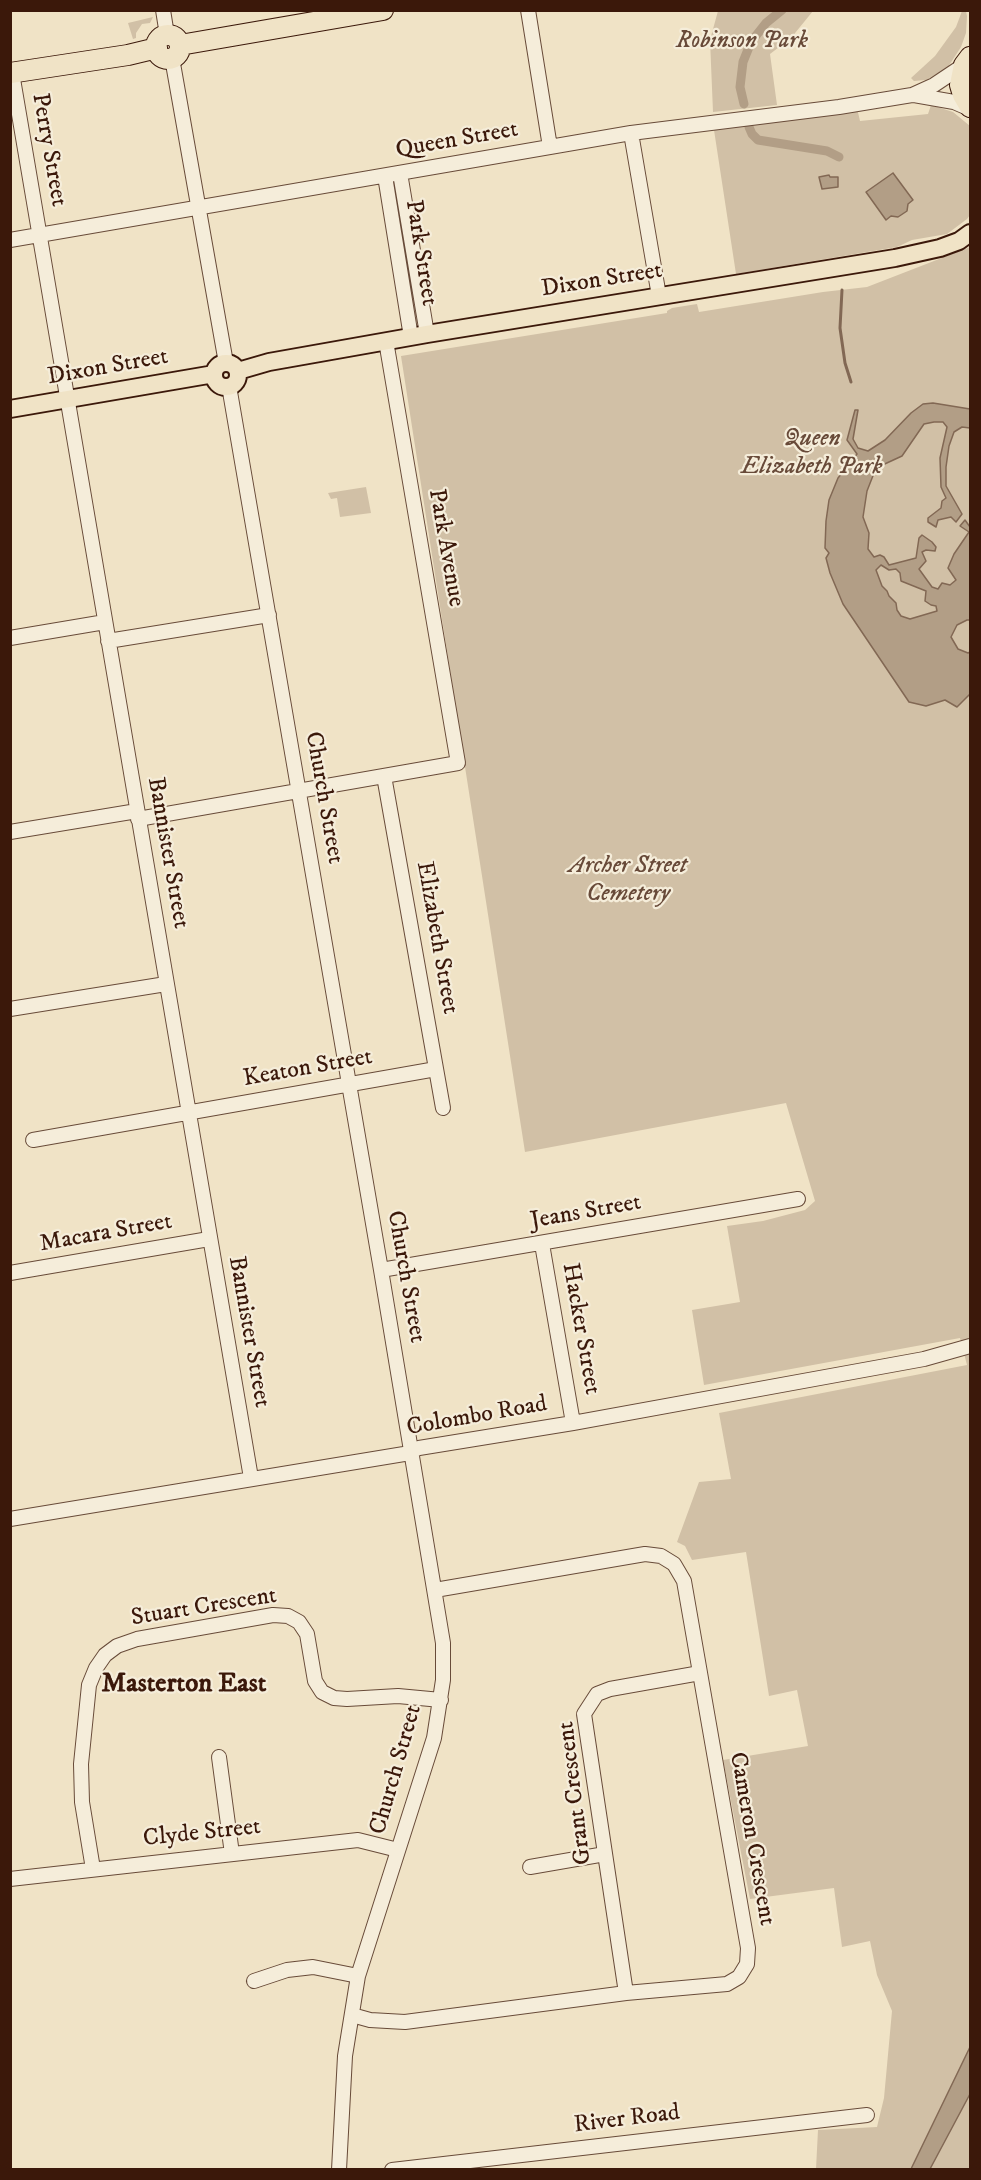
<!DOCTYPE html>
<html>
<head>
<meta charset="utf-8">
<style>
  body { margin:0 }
  #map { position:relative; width:981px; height:2180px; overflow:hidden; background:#f0e3c6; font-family:"IM FELL DW Pica",serif }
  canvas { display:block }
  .frame { position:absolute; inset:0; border:12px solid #3b180a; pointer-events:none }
</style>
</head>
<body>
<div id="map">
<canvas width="981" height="2180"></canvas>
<div class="frame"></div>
</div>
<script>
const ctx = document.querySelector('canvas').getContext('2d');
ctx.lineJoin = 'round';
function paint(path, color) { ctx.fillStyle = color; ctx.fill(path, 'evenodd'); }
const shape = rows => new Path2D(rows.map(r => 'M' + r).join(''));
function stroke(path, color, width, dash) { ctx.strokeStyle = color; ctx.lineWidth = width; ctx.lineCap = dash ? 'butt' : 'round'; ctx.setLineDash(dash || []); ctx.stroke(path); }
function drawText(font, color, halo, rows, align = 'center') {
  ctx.font = font + ' "IM FELL DW Pica",serif'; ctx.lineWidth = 4.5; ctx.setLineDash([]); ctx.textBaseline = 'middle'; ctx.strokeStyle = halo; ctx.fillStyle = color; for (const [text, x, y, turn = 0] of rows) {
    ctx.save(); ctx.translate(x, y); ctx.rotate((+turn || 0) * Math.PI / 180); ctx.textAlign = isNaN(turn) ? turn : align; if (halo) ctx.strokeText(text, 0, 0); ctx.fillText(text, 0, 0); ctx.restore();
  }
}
const green = shape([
  [718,11,813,11,791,38,770,54,777,105,713,112,710,40],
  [962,11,966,11,967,16,966,33,961,47,948,67,926,80,914,81,911,78,935,56,956,27],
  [153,17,150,23,142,24,136,33,136,38,133,39,128,23],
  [931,105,953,112,970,126,970,215,967,219,947,234,912,240,897,247,736,274,714,130,857,108,860,121,928,114],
  [970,247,970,2047,911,2169,816,2169,818,2130,877,2127,884,2098,892,2011,877,1975,870,1941,842,1947,834,1888,750,1899,723,1760,808,1746,797,1690,769,1696,746,1552,692,1560,685,1546,677,1542,699,1482,731,1479,719,1413,967,1365,960,1338,704,1385,692,1310,740,1302,727,1226,763,1221,805,1210,815,1201,786,1103,525,1152,401,356,667,313,667,311,672,308,697,304,699,312,823,292,867,287],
  [366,487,371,513,340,517,337,498,331,499,328,493],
  [970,2094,970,2169,930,2169,949,2132]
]);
const water = shape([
  [893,173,913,200,908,204,907,211,898,217,891,216,886,220,866,192,893,173],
  [829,175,830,177,838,177,838,187,822,189,819,177,829,175],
  [933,403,970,409,970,428,962,427,954,432,949,446,946,467,946,486,962,514,956,522,951,517,938,520,936,527,928,522,928,518,941,508,942,501,946,498,941,487,940,458,947,427,943,422,934,422,924,424,902,456,876,468,867,491,863,517,869,533,868,549,874,557,880,555,884,557,889,565,916,558,919,538,922,535,932,542,936,547,935,551,926,550,922,552,926,561,919,569,932,587,938,589,942,583,950,585,956,580,948,568,954,554,969,532,960,526,965,520,970,527,970,620,967,620,957,625,951,637,958,649,968,653,970,652,970,694,957,707,945,700,926,706,909,702,843,604,830,573,826,558,829,553,825,548,826,521,829,500,838,478,857,454,847,440,855,410,858,410,853,439,858,448,868,451,885,440,911,413,923,404,933,403],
  [881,565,889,570,896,569,900,573,901,581,926,591,925,601,931,605,936,606,937,611,910,619,901,616,897,610,896,603,889,596,887,591,882,586,876,570,881,565],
  [970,2047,970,2094,930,2169,911,2169,970,2047]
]);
const stream = shape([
  [842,290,840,328,845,363,851,382]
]);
const canal = shape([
  [744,104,740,87,743,62,751,42,766,23,782,10],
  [749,127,752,134,758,140,827,151,839,157]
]);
const minor = shape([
  [163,10,167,35],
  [528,10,550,147],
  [172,58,226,363],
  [12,73,251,1478],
  [914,95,954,102,970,109],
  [631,133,659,296],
  [400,173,427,334],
  [385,176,411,337],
  [10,240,631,133,839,107,912,95,934,85,964,65],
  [229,386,381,1270,443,1643,443,1680,434,1738,358,1976,345,2056,339,2170],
  [10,638,105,622],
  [108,641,269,615],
  [384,776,443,1108],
  [138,819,458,763,386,341],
  [10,832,137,811],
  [10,1009,166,984],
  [33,1140,436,1069],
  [542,1244,573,1423],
  [381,1270,798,1199],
  [10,1273,209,1239],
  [10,1519,404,1454,419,1448,573,1423,924,1359,970,1346],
  [219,1757,232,1854],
  [530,1867,605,1854],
  [93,1869,82,1802,81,1764,89,1685,96,1668,105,1655,117,1646,137,1639,273,1615,288,1616,299,1622,307,1634,315,1681,322,1692,334,1698,347,1699,398,1696,441,1700],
  [10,1879,358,1840,398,1850],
  [254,1981,287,1970,313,1967,358,1976],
  [626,1993,584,1714,597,1694,610,1689,700,1673],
  [352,2015,370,2020,405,2022,626,1993,727,1984,739,1977,747,1964,748,1948,684,1581,674,1564,661,1556,645,1554,435,1590],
  [392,2170,867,2115]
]);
const major = shape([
  '214 375a12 12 0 1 1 24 0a12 12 0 1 1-24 0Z',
  [238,371,269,362,427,334,895,258,940,248,959,241,970,233],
  [10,409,214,374]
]);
const highway = shape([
  '156 47a12 12 0 1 1 24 0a12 12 0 1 1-24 0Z',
  [180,45,383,10],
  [970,57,964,65,960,85,963,95,970,107],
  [10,73,128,55,157,48]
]);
const parkNames = [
  ["Robinson Park",742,42],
  ["Queen",812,440],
  ["Elizabeth Park",812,468],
  ["Archer Street",628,867],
  ["Cemetery",628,895]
];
const streetNames = [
  ["Queen Street",457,141,-10],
  ["Perry Street",48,150,80],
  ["Park Street",420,253,81],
  ["Dixon Street",602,281,-9],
  ["Dixon Street",108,368,-10],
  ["Park Avenue",445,548,80],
  ["Church Street",323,798,80],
  ["Bannister Street",167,853,80],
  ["Elizabeth Street",436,938,80],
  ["Keaton Street",308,1069,-10],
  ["Jeans Street",586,1213,-10],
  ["Macara Street",106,1234,-10],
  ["Church Street",405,1277,80],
  ["Hacker Street",580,1329,80],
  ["Bannister Street",248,1332,80],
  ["Colombo Road",477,1417,-10],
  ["Stuart Crescent",204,1608,-9],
  ["Church Street",397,1770,-74],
  ["Grant Crescent",576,1793,-97],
  ["Clyde Street",202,1834,-6],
  ["Cameron Crescent",751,1839,80],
  ["River Road",627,2120,-7]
];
const quarterNames = [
  ["Masterton East",184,1685]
];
paint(green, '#d1c0a6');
paint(water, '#b29e86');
stroke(water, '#826854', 1.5);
stroke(stream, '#826854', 3);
stroke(canal, '#b29e86', 9);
stroke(minor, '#684b39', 16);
stroke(major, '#3b180a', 20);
stroke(highway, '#3b180a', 22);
stroke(minor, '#f5edda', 14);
stroke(major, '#f0e3c6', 16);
stroke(highway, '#f0e3c6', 20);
drawText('italic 24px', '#684a39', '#f5edda', parkNames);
drawText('24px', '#3b180a', '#f5edda', streetNames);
drawText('bold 27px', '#3b180a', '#f5edda', quarterNames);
</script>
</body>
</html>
